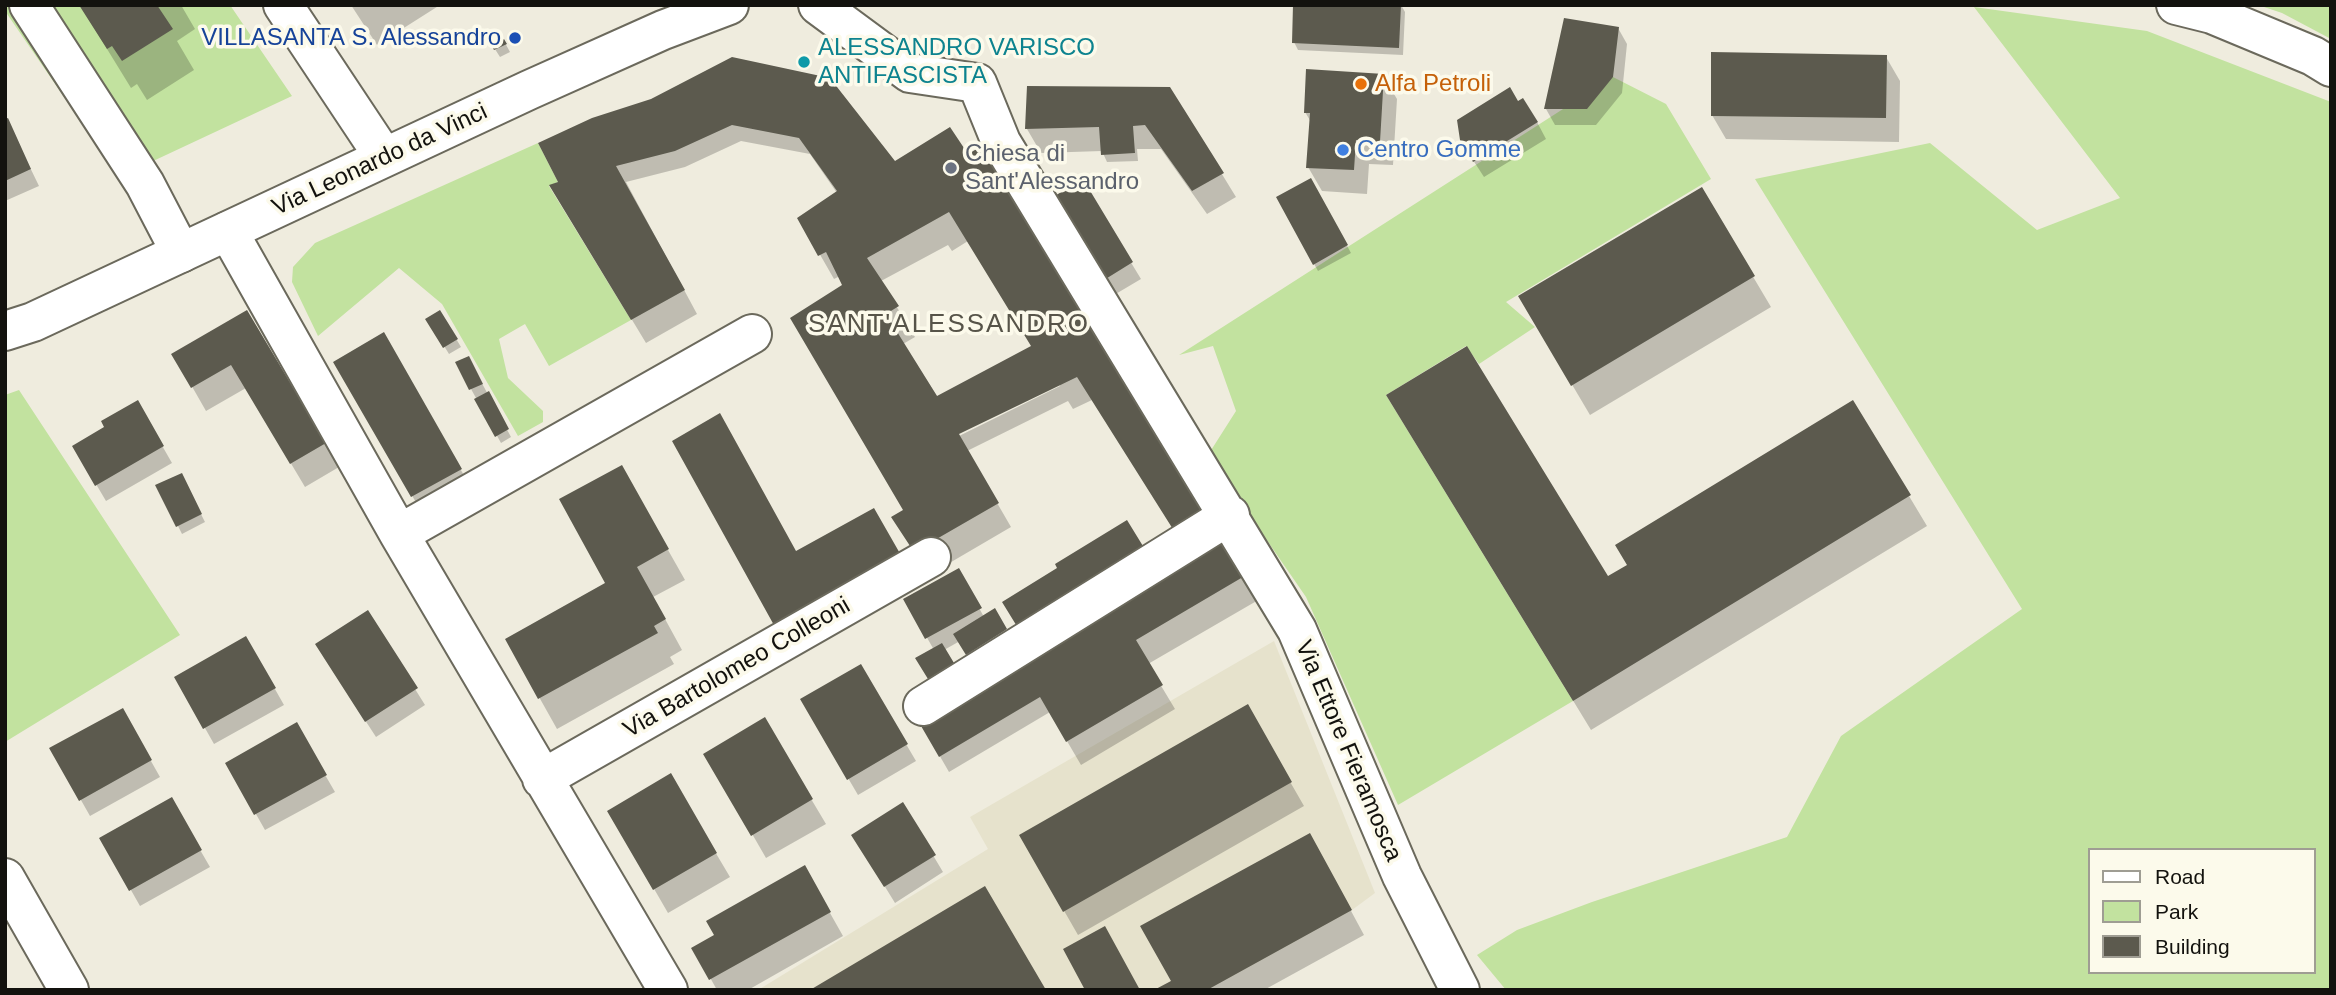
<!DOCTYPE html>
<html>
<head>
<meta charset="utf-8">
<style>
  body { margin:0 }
  #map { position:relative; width:2336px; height:995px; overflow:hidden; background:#efecde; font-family:Arial,sans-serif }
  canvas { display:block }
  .frame { position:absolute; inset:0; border:7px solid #13120e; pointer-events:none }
  .legend { position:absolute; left:2088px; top:848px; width:228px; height:126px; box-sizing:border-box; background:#fcfaeb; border:2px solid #9f9d93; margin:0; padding:9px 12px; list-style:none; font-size:21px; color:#13120e }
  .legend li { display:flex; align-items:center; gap:14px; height:35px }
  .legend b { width:35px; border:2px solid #9f9d93 }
</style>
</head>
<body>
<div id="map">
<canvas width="2336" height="995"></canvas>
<div class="frame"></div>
<ul class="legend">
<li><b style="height:9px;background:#fff"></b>Road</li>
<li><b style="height:19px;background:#c2e29f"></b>Park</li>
<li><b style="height:19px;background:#5c5a4e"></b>Building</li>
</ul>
</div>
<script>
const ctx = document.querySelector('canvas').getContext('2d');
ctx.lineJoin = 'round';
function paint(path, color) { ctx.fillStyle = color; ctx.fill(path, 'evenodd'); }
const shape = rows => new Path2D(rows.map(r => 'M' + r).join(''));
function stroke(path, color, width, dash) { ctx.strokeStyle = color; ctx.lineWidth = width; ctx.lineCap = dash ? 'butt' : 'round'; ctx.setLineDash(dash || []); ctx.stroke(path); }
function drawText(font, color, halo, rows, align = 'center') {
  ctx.font = font + ' Arial,sans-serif'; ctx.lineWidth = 7; ctx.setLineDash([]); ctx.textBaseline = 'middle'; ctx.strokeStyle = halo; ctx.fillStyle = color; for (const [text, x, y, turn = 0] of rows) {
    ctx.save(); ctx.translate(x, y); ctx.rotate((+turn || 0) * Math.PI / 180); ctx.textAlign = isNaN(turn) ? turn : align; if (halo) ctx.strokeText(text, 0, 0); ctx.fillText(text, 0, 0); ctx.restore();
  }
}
const built = shape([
  [1274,641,1375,893,1352,910,1207,990,758,990,988,849,970,817]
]);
const green = shape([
  [5,5,230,5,292,96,119,177,5,11],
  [2258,5,2331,5,2331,39,2282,13],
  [1974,7,2147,31,2331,102,2331,990,1506,990,1477,955,1517,930,1592,902,1787,837,1841,736,2022,609,1755,179,1930,143,2037,230,2120,198],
  [2089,850,2313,850,2313,972,2089,972],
  [1613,77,1666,104,1711,179,1506,302,1535,327,1479,364,1466,346,1386,395,1573,701,1398,805,1306,597,1208,455,1236,411,1213,346,1179,355],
  [538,143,558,182,549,186,631,320,549,366,525,324,499,339,508,378,543,411,543,422,518,436,442,304,399,268,318,336,292,282,293,267,315,243],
  [19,390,180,635,5,742,5,395]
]);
const shadow = shape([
  [80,5,181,5,195,29,177,41,194,70,147,100,137,84,131,88],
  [351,5,440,5,377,45],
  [1401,5,1405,12,1403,55,1298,50,1294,42],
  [1565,20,1618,28,1627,44,1622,93,1596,125,1555,125,1546,109],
  [504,41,510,52,500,57,493,46],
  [1886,57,1900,81,1899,142,1726,139,1712,115],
  [732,59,898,169,950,129,1092,400,1073,409,1068,401,967,451,1011,527,929,575,893,518,905,511,840,276,834,279,799,218,837,193,810,154,741,141,685,167,626,182,697,314,646,343,565,209,560,183,652,101],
  [968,241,1041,359,956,425,903,344,915,337,881,281,948,245,952,251],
  [1059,383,1060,386,957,437,957,433],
  [1383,76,1397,99,1393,165,1369,164,1367,194,1322,191,1308,167,1311,122,1305,112],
  [1029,88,1169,88,1236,197,1207,214,1161,149,1137,149,1138,161,1107,162,1102,151,1041,153,1027,129],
  [1518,103,1537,122,1546,139,1484,177,1471,157],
  [7,120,39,186,5,201,5,121],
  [1311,180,1351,253,1318,271,1278,198],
  [1082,182,1141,279,1114,295,1055,198],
  [1701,189,1771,307,1590,415,1538,327],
  [246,312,339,467,305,487,246,388,206,411,174,355],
  [440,312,461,347,449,354,428,320],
  [384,335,474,493,426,520,336,362],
  [471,363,511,437,501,443,471,389],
  [137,402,172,463,106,501,74,447,107,428],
  [1405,425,1608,578,1909,496,1927,526,1591,730],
  [621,467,685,580,653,597,682,650,670,657,674,664,557,729,507,640,608,583],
  [185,483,205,522,182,534,158,486],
  [1225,539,1260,599,1148,664,1175,709,1081,765,1050,712,949,772,919,720],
  [958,570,984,617,994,611,1010,638,972,661,960,641,944,650,957,672,934,686,918,659,934,650,905,599],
  [367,612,425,705,376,737,326,660],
  [246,638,284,705,214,744,176,677],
  [860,666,916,761,858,795,802,700],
  [1247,707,1304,806,1078,935,1021,836],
  [122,710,160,777,90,816,52,749],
  [764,720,826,824,766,858,706,754],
  [296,725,335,792,265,830,227,763],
  [670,776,730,877,668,913,609,811],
  [171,800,210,867,140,906,102,839],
  [903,805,943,872,895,903,863,851],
  [1323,859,1364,935,1264,990,1160,990],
  [804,867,843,936,748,990,717,990,694,949,717,936]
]);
const building = shape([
  [79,5,157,5,173,29,122,61,112,46,107,49],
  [1293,5,1401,5,1399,48,1292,43],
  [1564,18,1619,27,1613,77,1587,109,1544,109],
  [504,39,507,44,494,50,491,45],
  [1711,52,1887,55,1886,118,1711,116],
  [732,57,830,78,895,161,950,127,968,154,987,143,1214,509,1176,534,1077,377,959,434,999,503,914,552,891,517,903,510,790,318,842,285,826,252,818,256,797,218,837,191,799,138,732,125,675,151,616,166,685,290,631,320,549,185,558,182,538,143,592,118,651,99],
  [949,212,1031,346,937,396,886,314,899,306,867,258],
  [1306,69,1384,74,1380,142,1356,140,1354,170,1306,168,1310,113,1304,113],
  [1027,86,1170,87,1224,173,1192,191,1145,125,1133,126,1135,153,1101,155,1099,127,1025,129],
  [1510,87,1518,101,1523,98,1538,122,1473,162,1460,140,1457,120],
  [8,118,31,169,5,181,5,119],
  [1311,178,1348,245,1313,265,1276,197],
  [1083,179,1133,262,1104,280,1053,197],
  [1702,187,1755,276,1571,386,1518,296],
  [247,310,326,443,290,464,231,365,191,388,171,354],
  [440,310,458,339,443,348,425,319],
  [384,332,462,469,411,497,333,362],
  [1467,346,1608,576,1627,565,1615,545,1853,400,1911,495,1573,701,1386,395],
  [469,356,483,384,469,390,455,362],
  [489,391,509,429,495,437,474,399],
  [138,400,164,446,95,486,72,446,104,427,101,421],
  [720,413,796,551,874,508,902,557,775,627,672,441],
  [622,465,669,549,637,567,666,619,654,626,658,633,538,699,505,639,605,583,559,499],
  [182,473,202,514,176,527,155,485],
  [1127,520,1146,551,1018,628,1002,602,1057,568,1055,564],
  [1226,537,1248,574,1136,640,1163,685,1066,742,1040,697,939,757,917,719],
  [959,568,982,608,925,639,903,599],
  [995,608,1007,629,966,655,953,634],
  [368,610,418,688,365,722,315,644],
  [246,636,276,688,203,729,174,677],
  [942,643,954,663,928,679,915,658],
  [861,664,908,744,847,780,800,699],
  [1248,704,1292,782,1063,912,1019,835],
  [123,708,152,760,79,801,49,748],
  [765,717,813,799,751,836,703,754],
  [297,722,327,775,254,815,225,763],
  [671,773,717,853,653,890,607,811],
  [172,797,202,850,129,891,99,838],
  [903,802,936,855,884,887,851,835],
  [1310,833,1352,910,1207,990,1154,990,1171,981,1140,926],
  [805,865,831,912,709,980,691,948,714,935,706,921],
  [985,886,1046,990,810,990],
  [1105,926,1140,990,1085,990,1063,949]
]);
const minor = shape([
  [29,5,145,184,181,253],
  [283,5,384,157],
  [818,5,910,73,977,83,1001,142,1297,630,1402,876,1460,990],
  [228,231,399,534,668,990],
  [399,534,752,334],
  [923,706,1230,515],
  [542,779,931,557],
  [5,878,69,990]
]);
const major = shape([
  [2176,5,2212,14,2313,56,2331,67],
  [5,331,33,322,529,90,663,30,729,5]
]);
const markers = [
  [515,38,7,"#1a4fb4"],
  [804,62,7,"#0f9aa8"],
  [1361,84,7,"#e8710a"],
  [1343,150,7,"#3f7fe0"],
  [951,168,7,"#6b7280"]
];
const transitNames = [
  ["VILLASANTA S. Alessandro",501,38]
];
const cultureNames = [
  ["ALESSANDRO VARISCO",818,48],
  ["ANTIFASCISTA",818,76]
];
const foodNames = [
  ["Alfa Petroli",1375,84]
];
const shopNames = [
  ["Centro Gomme",1357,150]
];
const worshipNames = [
  ["Chiesa di",965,154],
  ["Sant'Alessandro",965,182]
];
const streetNames = [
  ["Via Leonardo da Vinci",380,160,-25],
  ["Via Bartolomeo Colleoni",737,668,-30],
  ["Via Ettore Fieramosca",1348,751,67]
];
const neighbourhoodNames = [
  ["SANT'ALESSANDRO",949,325]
];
paint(built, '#e6e2cc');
paint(green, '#c2e29f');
paint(shadow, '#0003');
paint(building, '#5c5a4e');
stroke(minor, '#6b695c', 42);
stroke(major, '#6b695c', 42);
stroke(minor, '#fff', 38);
stroke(major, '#fff', 38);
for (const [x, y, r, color] of markers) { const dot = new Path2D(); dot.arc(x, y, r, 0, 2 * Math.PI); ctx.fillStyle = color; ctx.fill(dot); stroke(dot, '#fcfaeb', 2.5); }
drawText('24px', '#164399', '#fcfaeb', transitNames, 'right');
drawText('24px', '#0d838f', '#fcfaeb', cultureNames, 'left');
drawText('24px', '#c56008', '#fcfaeb', foodNames, 'left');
drawText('24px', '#366cbe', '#fcfaeb', shopNames, 'left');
drawText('24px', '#5b616d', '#fcfaeb', worshipNames, 'left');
drawText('24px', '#13120e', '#fcfaeb', streetNames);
ctx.letterSpacing = '2px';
drawText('26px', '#575449', '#fcfaeb', neighbourhoodNames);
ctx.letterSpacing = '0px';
</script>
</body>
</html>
